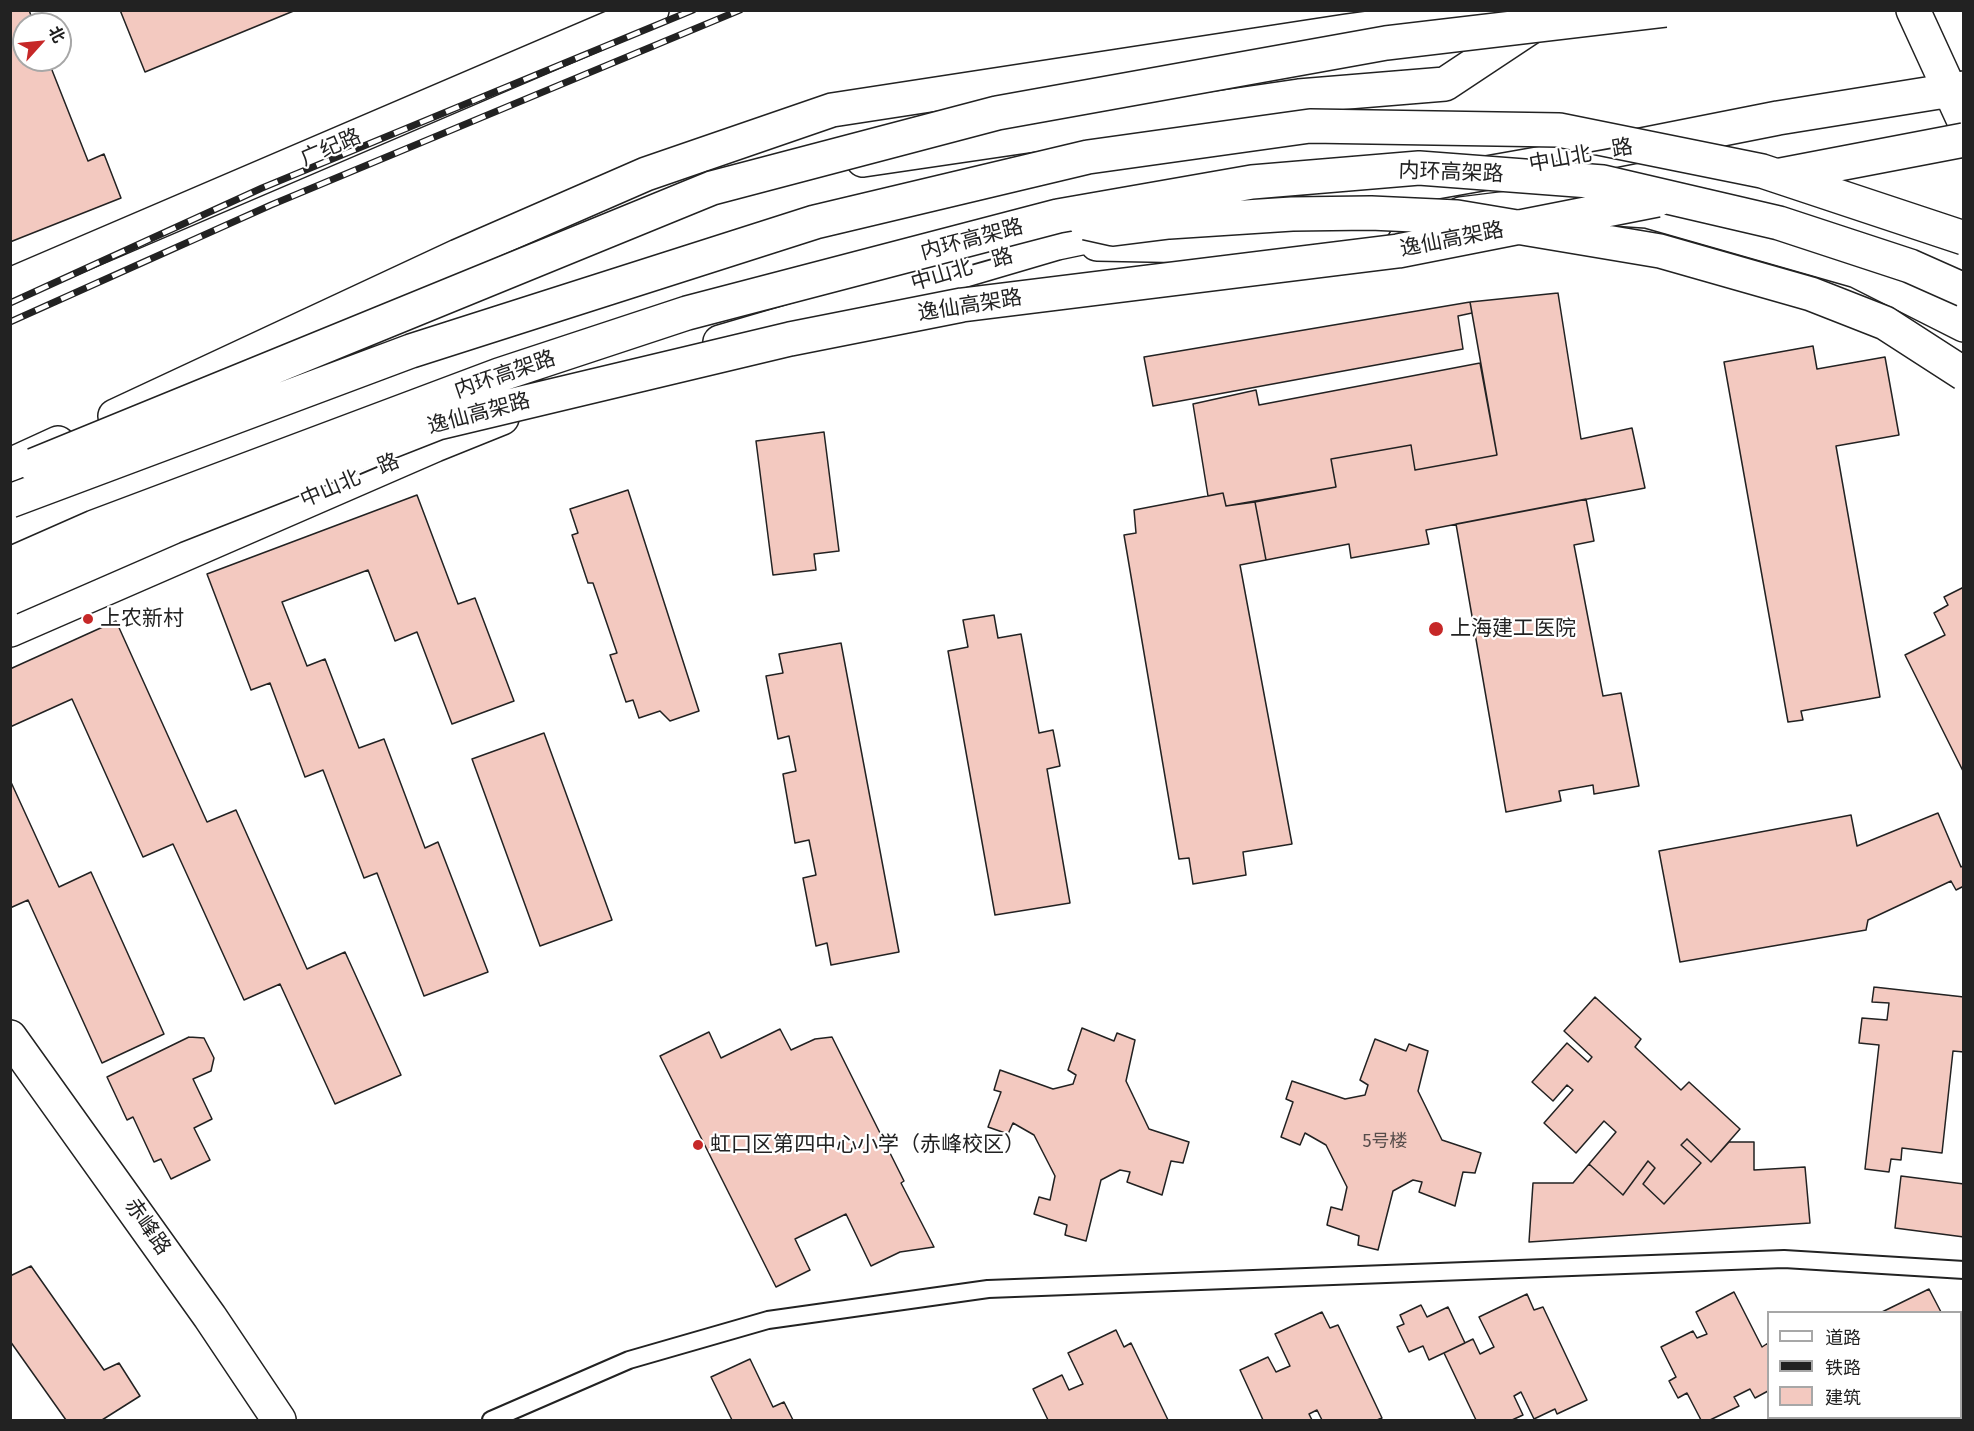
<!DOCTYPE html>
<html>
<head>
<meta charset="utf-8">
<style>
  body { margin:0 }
  #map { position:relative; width:1974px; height:1431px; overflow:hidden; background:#fff; font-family:"Fira Sans","Noto Sans SC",sans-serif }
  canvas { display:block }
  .frame { position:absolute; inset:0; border:12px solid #222; pointer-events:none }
  .legend { position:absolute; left:1767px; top:1311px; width:195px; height:108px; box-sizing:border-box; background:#fff; border:2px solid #a7a7a7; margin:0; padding:8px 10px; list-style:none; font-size:18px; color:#222 }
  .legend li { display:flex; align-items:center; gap:12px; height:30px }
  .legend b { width:30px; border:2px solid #a7a7a7 }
  .north { position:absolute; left:12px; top:12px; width:60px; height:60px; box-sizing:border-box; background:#fff; border:2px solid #a7a7a7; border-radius:50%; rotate:63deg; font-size:16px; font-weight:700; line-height:24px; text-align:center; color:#222 }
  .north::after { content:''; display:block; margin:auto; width:21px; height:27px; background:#c62828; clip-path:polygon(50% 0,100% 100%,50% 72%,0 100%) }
</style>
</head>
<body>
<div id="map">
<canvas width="1974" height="1431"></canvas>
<div class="frame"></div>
<ul class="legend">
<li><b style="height:8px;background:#fff"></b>道路</li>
<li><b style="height:8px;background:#222"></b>铁路</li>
<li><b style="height:16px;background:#f3c9c0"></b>建筑</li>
</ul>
<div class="north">北</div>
</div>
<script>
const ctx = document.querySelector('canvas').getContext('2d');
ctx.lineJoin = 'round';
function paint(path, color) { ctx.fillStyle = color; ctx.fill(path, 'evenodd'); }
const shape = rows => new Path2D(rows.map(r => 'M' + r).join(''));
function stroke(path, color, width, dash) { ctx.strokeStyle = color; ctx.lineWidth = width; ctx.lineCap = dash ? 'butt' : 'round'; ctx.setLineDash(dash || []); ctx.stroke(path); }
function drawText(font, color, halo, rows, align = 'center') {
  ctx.font = font + ' "Fira Sans","Noto Sans SC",sans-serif'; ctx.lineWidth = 4.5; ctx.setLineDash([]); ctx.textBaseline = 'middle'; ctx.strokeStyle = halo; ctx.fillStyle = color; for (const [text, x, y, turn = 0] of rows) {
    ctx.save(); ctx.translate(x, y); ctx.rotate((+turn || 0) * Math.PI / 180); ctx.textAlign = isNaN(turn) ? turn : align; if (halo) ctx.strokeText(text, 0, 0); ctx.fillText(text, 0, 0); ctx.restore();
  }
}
const building = shape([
  [10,10,29,10,34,24,24,24,24,60,48,60,88,161,104,154,121,198,10,242,10,10],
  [120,10,296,10,145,72,120,10],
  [1558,293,1581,439,1632,428,1645,488,1426,530,1429,544,1351,558,1349,544,1266,560,1255,502,1336,487,1331,459,1411,445,1415,470,1497,455,1470,302,1558,293],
  [1470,302,1472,313,1458,316,1463,349,1153,406,1144,357,1470,302],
  [1813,346,1817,369,1885,357,1899,435,1836,446,1880,697,1801,711,1803,720,1788,722,1724,362,1813,346],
  [1480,363,1497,455,1415,470,1411,445,1331,459,1336,487,1226,506,1223,493,1208,496,1193,404,1256,390,1259,405,1480,363],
  [824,432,839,551,814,554,816,570,773,575,756,441,824,432],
  [628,490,699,711,670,721,660,711,639,718,633,700,626,702,610,655,617,653,593,583,588,583,572,535,578,533,570,509,628,490],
  [1223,493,1226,506,1255,502,1266,560,1240,565,1292,844,1243,852,1246,875,1193,884,1189,858,1179,859,1124,535,1136,533,1134,510,1223,493],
  [417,495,458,604,475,598,514,701,452,724,417,632,395,641,368,570,282,602,307,666,325,659,359,748,384,739,425,848,438,842,488,972,424,996,377,873,364,878,323,770,305,777,270,683,251,690,207,574,417,495],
  [1586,499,1594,541,1574,545,1603,696,1621,693,1639,786,1594,794,1593,785,1559,791,1561,801,1506,812,1456,524,1586,499],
  [1964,587,1964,773,1905,655,1945,635,1934,613,1948,605,1944,597,1964,587],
  [994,615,998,638,1021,634,1039,733,1053,730,1060,766,1047,769,1070,903,995,915,948,651,968,647,963,620,994,615],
  [116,621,207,822,236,810,307,969,345,952,401,1075,335,1104,280,984,244,1000,173,844,143,857,72,699,10,727,10,669,116,621],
  [841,643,899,952,831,965,827,943,816,946,803,878,816,875,809,840,795,843,783,774,796,771,789,736,778,739,766,676,783,673,779,654,841,643],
  [544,733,612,920,540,946,472,759,544,733],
  [10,780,59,887,91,872,164,1034,102,1063,28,900,10,908,10,780],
  [1938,813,1961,867,1964,865,1964,886,1956,890,1951,881,1868,920,1866,930,1680,962,1659,851,1851,815,1857,846,1938,813],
  [1874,987,1964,997,1964,1052,1953,1051,1942,1153,1902,1148,1901,1160,1891,1159,1889,1172,1865,1169,1879,1045,1859,1043,1862,1018,1887,1020,1889,1003,1872,1002,1874,987],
  [1595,997,1641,1039,1635,1047,1681,1090,1689,1082,1740,1129,1711,1162,1687,1139,1681,1145,1701,1163,1664,1204,1643,1184,1655,1168,1648,1161,1623,1195,1589,1164,1616,1132,1604,1121,1576,1153,1544,1123,1573,1090,1567,1085,1553,1101,1532,1082,1567,1043,1588,1062,1592,1057,1564,1031,1595,997],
  [1082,1028,1114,1041,1117,1033,1135,1040,1126,1081,1149,1129,1189,1142,1183,1163,1171,1161,1162,1195,1127,1182,1130,1172,1120,1170,1101,1180,1086,1241,1065,1235,1067,1225,1034,1214,1039,1197,1050,1200,1055,1176,1034,1135,1013,1123,1008,1134,988,1127,1001,1092,994,1090,1000,1070,1053,1089,1073,1084,1076,1075,1068,1070,1082,1028],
  [780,1029,791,1050,815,1039,832,1037,904,1181,901,1183,934,1247,900,1252,871,1266,846,1214,795,1239,810,1270,776,1287,660,1056,709,1032,721,1058,780,1029],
  [189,1037,204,1038,214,1058,211,1071,193,1079,212,1119,194,1128,210,1160,171,1179,161,1159,154,1162,133,1117,127,1120,107,1077,189,1037],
  [1375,1039,1406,1051,1409,1044,1428,1051,1418,1091,1442,1140,1481,1153,1475,1173,1463,1172,1455,1206,1419,1192,1422,1182,1413,1180,1393,1191,1378,1250,1358,1245,1359,1236,1327,1225,1331,1207,1342,1210,1347,1187,1326,1145,1305,1133,1300,1145,1281,1137,1293,1102,1286,1099,1292,1081,1345,1099,1365,1095,1368,1085,1360,1080,1375,1039],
  [1687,1139,1711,1162,1729,1142,1754,1142,1754,1170,1805,1167,1810,1223,1529,1242,1533,1183,1573,1183,1589,1164,1623,1195,1648,1161,1655,1168,1643,1184,1664,1204,1701,1163,1681,1145,1687,1139],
  [1901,1176,1964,1184,1964,1237,1895,1228,1901,1176],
  [31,1266,104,1370,119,1363,140,1396,102,1420,66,1420,10,1341,10,1276,31,1266],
  [1929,1289,1941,1312,1882,1312,1929,1289],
  [1734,1292,1762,1347,1768,1343,1768,1391,1755,1398,1750,1389,1734,1397,1739,1406,1710,1420,1701,1420,1687,1393,1678,1398,1669,1381,1676,1377,1661,1347,1693,1331,1697,1338,1707,1334,1696,1312,1734,1292],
  [1527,1294,1534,1310,1543,1307,1587,1400,1557,1414,1555,1409,1534,1419,1521,1392,1514,1396,1523,1415,1512,1420,1476,1420,1444,1353,1473,1339,1480,1354,1494,1347,1479,1317,1527,1294],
  [1421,1305,1427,1317,1448,1307,1465,1343,1429,1360,1423,1346,1409,1352,1397,1327,1404,1324,1400,1315,1421,1305],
  [1322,1312,1330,1328,1338,1325,1382,1418,1377,1420,1322,1420,1317,1410,1309,1414,1312,1420,1263,1420,1240,1370,1268,1357,1276,1372,1290,1366,1275,1334,1322,1312],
  [1116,1330,1124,1347,1131,1343,1168,1420,1048,1420,1033,1389,1062,1375,1069,1390,1083,1384,1068,1353,1116,1330],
  [750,1359,773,1407,784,1402,793,1420,732,1420,711,1377,750,1359],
  [1960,1360,1964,1366,1964,1420,1914,1420,1912,1418,1960,1418,1960,1360],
  [1783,1418,1802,1418,1804,1420,1812,1418,1814,1420,1777,1420,1783,1418]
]);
const lane = shape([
  [491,1420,629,1360,768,1320,988,1289,1784,1259,1964,1270]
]);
const street = shape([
  [10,285,652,10]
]);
const secondary = shape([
  [10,1037,210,1317,279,1420]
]);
const primary = shape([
  [1913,10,1964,121],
  [863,160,1299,96,1445,84,1540,21],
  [1272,202,1413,186,1606,152,1778,118,1964,88],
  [1461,214,1542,204,1647,211,1857,271,1964,325],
  [1097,244,1202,246,1375,224],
  [720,342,1057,243,1124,229],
  [10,630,435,445,502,418]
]);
const highway = shape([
  [115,416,458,256,646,174,832,110,1347,31,1502,10],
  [10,465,58,443]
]);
const rail = shape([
  [10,303,262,188,693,10],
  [10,322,271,205,740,10]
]);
const highwayBridge = shape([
  [1781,175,1964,140],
  [1086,223,1113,229,1169,222,1292,214,1371,213,1457,217,1660,251,1811,294,1885,323,1964,374],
  [34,465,712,188,997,113,1386,43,1665,10],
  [10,501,411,351,815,222,1088,157,1310,126,1559,130,1762,171,1964,238],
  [10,564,94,527,499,375,687,313,1058,216,1252,182,1419,168,1603,182,1779,223,1910,266,1964,290],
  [10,598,173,527,438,423,790,339,962,305,1398,251,1657,200]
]);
const markers = [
  [88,619,6,"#c62828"],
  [1436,629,8,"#c62828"],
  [698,1145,6,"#c62828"]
];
const numberNames = [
  ["5号楼",1385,1142]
];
const streetNames = [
  ["广纪路",331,148,-23],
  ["中山北一路",1581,156,-10],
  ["内环高架路",1451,173,2],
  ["内环高架路",972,240,-15],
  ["逸仙高架路",1452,240,-11],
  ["中山北一路",962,270,-16],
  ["逸仙高架路",970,306,-9],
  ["内环高架路",505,375,-19],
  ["逸仙高架路",479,414,-15],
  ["中山北一路",350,481,-23],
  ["赤峰路",147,1227,55]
];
const poiNames = [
  ["上农新村",100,619],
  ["上海建工医院",1450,629],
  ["虹口区第四中心小学（赤峰校区）",710,1145]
];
paint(building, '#f3c9c0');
stroke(building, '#222', 1.5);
stroke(lane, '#222', 20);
stroke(street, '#222', 36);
stroke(secondary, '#222', 36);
stroke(primary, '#222', 36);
stroke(highway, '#222', 36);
stroke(lane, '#fff', 16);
stroke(street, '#fff', 33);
stroke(secondary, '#fff', 33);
stroke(primary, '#fff', 33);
stroke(highway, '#fff', 33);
stroke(rail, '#222', 7);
stroke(rail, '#fff', 4.5, [14]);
stroke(highwayBridge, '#222', 36, []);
stroke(highwayBridge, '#fff', 33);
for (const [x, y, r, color] of markers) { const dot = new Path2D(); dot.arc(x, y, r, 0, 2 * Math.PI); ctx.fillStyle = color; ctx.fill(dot); stroke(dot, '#fff', 2); }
drawText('18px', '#564c4a', null, numberNames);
drawText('21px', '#222', '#fff', streetNames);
drawText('21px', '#222', '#fff', poiNames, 'left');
</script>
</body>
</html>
